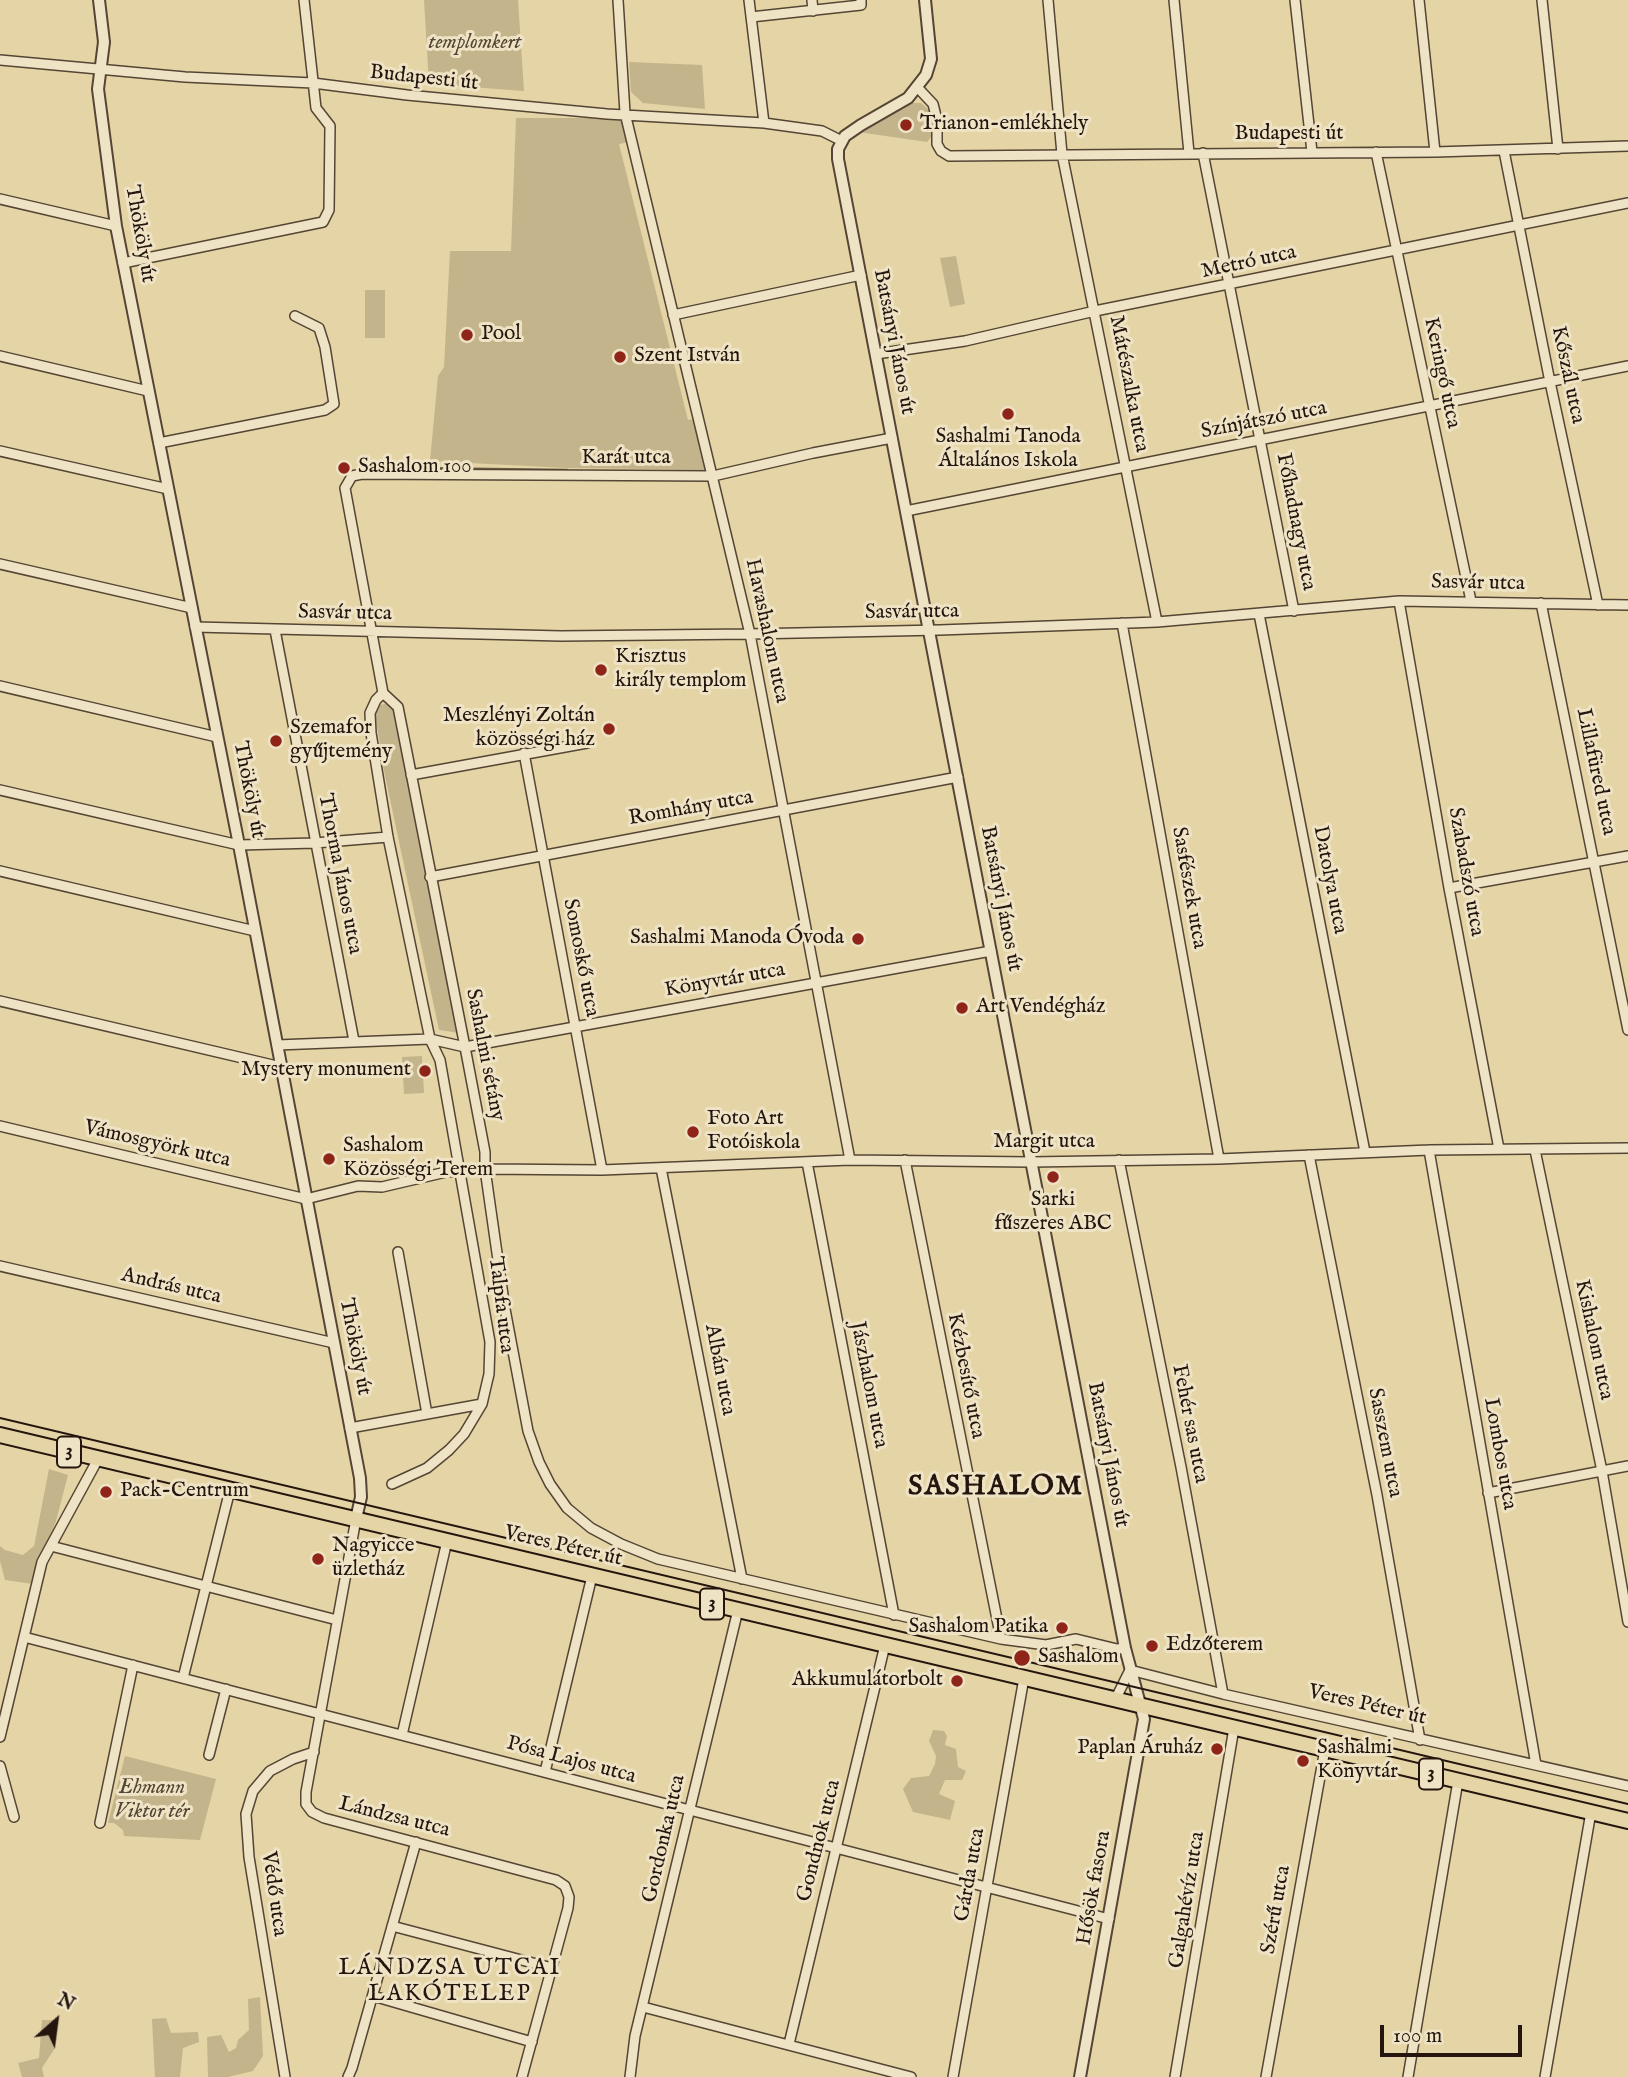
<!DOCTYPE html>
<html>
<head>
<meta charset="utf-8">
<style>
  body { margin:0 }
  #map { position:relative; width:1628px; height:2077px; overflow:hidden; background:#e5d4a5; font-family:"IM FELL English",serif }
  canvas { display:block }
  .north { position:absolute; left:21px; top:1986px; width:70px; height:70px; -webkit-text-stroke:5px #eee3c4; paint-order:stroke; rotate:28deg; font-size:19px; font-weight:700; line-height:28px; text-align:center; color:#24150e }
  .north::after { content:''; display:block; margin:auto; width:24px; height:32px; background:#24150e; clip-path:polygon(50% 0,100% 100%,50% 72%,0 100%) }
  .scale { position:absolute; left:1380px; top:2025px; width:142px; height:32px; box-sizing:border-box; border:4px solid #24150e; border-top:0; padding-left:9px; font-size:21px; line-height:24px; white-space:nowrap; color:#24150e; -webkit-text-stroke:5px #eee3c4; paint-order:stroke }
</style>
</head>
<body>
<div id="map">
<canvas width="1628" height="2077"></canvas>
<div class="north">N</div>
<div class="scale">100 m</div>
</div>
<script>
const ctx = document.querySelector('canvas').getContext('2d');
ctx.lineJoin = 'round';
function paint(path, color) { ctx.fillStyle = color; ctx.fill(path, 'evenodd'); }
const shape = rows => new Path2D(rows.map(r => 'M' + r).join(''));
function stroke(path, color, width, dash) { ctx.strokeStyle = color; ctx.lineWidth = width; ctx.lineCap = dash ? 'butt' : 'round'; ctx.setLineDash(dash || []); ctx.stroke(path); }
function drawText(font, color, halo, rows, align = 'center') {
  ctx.font = font + ' "IM FELL English",serif'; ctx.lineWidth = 6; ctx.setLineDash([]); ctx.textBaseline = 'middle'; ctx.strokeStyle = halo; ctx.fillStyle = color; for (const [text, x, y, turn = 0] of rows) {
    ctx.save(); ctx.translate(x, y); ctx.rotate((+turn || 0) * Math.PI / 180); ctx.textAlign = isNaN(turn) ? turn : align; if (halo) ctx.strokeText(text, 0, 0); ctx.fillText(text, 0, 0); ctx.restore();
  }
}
const green = shape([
  [424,0,518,0,524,91,429,84],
  [629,62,702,65,705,109,643,103,631,92],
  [908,103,921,103,929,110,933,135,927,142,858,132],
  [516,118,625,118,630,142,619,144,688,420,695,419,709,470,567,468,430,461,438,376,444,367,450,251,511,251],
  [956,256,965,304,950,307,940,258],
  [365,290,385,290,385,338,365,338],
  [389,703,395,709,459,1033,439,1030,384,771,375,714,380,705],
  [422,1056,424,1093,404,1094,402,1057],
  [49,1469,68,1475,56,1521,33,1584,5,1580,0,1561,0,1546,5,1550,23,1555,34,1546],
  [933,1730,944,1731,947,1736,945,1745,956,1749,958,1767,966,1771,962,1780,945,1780,939,1794,955,1801,950,1820,913,1812,903,1789,911,1778,929,1776,935,1764,936,1756,929,1741],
  [125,1756,216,1779,200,1840,124,1836,123,1830,114,1823,108,1823],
  [260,1997,263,2056,253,2071,228,2077,208,2077,207,2037,221,2035,229,2052,236,2048,238,2040,249,2030,248,1999],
  [166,2018,171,2033,198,2032,199,2042,183,2048,180,2077,155,2077,152,2019],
  [42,2020,54,2020,55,2048,42,2068,44,2077,22,2077,18,2063,39,2058]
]);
const stream = shape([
  [358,467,398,467],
  [414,468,567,470]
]);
const minor = shape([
  [618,0,625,113,750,634,850,1160],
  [749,0,764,123],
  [812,0,813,11],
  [1048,0,1062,154,1157,622],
  [1174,0,1189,153],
  [1295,0,1312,152],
  [1419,0,1435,152],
  [1542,0,1558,149],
  [751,17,861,5,861,0],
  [0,60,185,77,313,83,407,95,607,114,764,123,822,131,842,141],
  [918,88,933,104,937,120,937,144,941,151,949,156,1435,152,1628,146],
  [1504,151,1550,382,1598,605],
  [1376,152,1471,601],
  [1203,153,1294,611],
  [0,199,116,226],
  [123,263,323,222,329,210,330,126,316,108,304,0],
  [673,315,861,275],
  [876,354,965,341,1095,311,1628,203],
  [0,356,148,391],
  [892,438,813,453,713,476,362,474,352,476,345,488,383,693,398,707,465,1047,485,1152,485,1169,505,1309,528,1431,539,1462,550,1484,567,1508,591,1528,621,1544,658,1559,1001,1639,1046,1645,1076,1639,1117,1649,1125,1648],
  [159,443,325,410,334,404,325,347,319,328,295,316],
  [0,451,168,489],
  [906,511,1628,366],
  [0,564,192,608],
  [1399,601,1449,888,1499,1149],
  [1541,603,1628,1030],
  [1259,614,1365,1152],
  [1122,623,1219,1159],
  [195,627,561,636,750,634,940,630,1157,622,1399,601,1628,605],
  [275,630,354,1041],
  [0,686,217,737],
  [383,693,376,700,370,713,371,733,388,837,430,1039,440,1060,490,1342,489,1374,482,1404,464,1434,449,1450,427,1468,392,1484],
  [524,753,602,1170],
  [411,775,587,743],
  [0,790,239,845,315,843,388,837],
  [0,871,255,931],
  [430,877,958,777],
  [1449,888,1628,856],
  [0,1001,281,1067],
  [277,1045,430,1039,465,1047,991,951],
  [0,1126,306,1199,358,1186,382,1187,446,1172,485,1169,602,1170,850,1160,1031,1162,1219,1159,1429,1150,1628,1148],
  [1429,1150,1536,1765],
  [1535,1150,1602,1471,1628,1622],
  [1309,1155,1377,1495,1420,1740],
  [905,1160,1001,1639],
  [1119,1160,1181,1467,1223,1694],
  [807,1162,894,1615],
  [661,1168,742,1579],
  [398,1252,427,1414],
  [0,1266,334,1343],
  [350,1428,482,1404],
  [1488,1493,1628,1466],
  [356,1519,306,1792,306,1804,312,1812,324,1818,556,1880,565,1886,569,1897,568,1908,522,2077],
  [51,1546,337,1620],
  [24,1637,1109,1919],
  [183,1678,230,1490],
  [1115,1700,1130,1670,1223,1694,1628,1786],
  [402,1735,447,1541],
  [0,1737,42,1562,98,1459],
  [209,1755,226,1689],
  [0,1766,14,1817],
  [545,1772,592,1576],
  [100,1823,133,1665],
  [392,1926,552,1968],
  [373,1996,532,2042],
  [643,2007,911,2077],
  [789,2044,885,1645],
  [285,2077,249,1857,246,1814,253,1791,270,1771,293,1759,314,1752],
  [348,2077,352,2068,416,1842],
  [630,2077,635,2036,738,1610],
  [953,2077,1024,1678],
  [1175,2077,1234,1728],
  [1266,2077,1325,1749],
  [1408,2077,1458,1781],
  [1545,2077,1591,1812]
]);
const tertiary = shape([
  [99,0,104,42,98,89,116,226,239,845,360,1478,361,1497,356,1519],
  [925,0,931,59,926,75,908,98,861,125,845,136,838,149,838,159,1125,1648,1144,1719,1080,2077]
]);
const primary = shape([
  [0,1435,1628,1821]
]);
const tram = shape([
  [0,1418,1628,1804]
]);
const markers = [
  [906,125,7,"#8f2418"],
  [467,335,7,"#8f2418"],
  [620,357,7,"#8f2418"],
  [1008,414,7,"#8f2418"],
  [344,468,7,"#8f2418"],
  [601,670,7,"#8f2418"],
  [609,729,7,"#8f2418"],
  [276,741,7,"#8f2418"],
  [858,939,7,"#8f2418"],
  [962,1008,7,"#8f2418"],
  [425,1071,7,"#8f2418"],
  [693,1132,7,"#8f2418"],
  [329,1159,7,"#8f2418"],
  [1053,1177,7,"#8f2418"],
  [106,1492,7,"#8f2418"],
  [318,1559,7,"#8f2418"],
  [1062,1628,7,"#8f2418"],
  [1152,1646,7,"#8f2418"],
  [1022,1658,9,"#8f2418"],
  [957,1681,7,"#8f2418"],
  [1217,1749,7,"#8f2418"],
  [1303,1761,7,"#8f2418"]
];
const shields = [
  [69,1452,24],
  [712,1604,24],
  [1431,1774,24]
];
const shieldNames = [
  ["3",69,1452],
  ["3",712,1604],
  ["3",1431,1774]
];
const parkNames = [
  ["templomkert",475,44],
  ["Ehmann",152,1789],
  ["Viktor tér",152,1813]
];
const streetNames = [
  ["Budapesti út",424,79,6],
  ["Budapesti út",1289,135],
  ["Thököly út",139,234,80],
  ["Metró utca",1249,263,-12],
  ["Batsányi János út",893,342,79],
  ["Keringő utca",1441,373,78],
  ["Kőszál utca",1567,375,78],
  ["Mátészalka utca",1128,384,79],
  ["Színjátszó utca",1264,421,-11],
  ["Karát utca",626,459],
  ["Főhadnagy utca",1295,522,79],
  ["Sasvár utca",1478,584,1],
  ["Sasvár utca",912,613,-1],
  ["Sasvár utca",345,614,1],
  ["Havashalom utca",766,631,78],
  ["Lillafüred utca",1595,772,78],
  ["Thököly út",248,790,79],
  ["Romhány utca",691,809,-10],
  ["Szabadszó utca",1465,872,80],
  ["Thorma János utca",339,874,79],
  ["Datolya utca",1329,880,79],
  ["Sasfészek utca",1188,888,80],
  ["Batsányi János út",1000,899,79],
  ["Somoskő utca",580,958,79],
  ["Könyvtár utca",725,981,-10],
  ["Sashalmi sétány",484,1055,79],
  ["Margit utca",1044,1143],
  ["Vámosgyörk utca",157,1145,13],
  ["András utca",171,1287,13],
  ["Talpfa utca",500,1305,83],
  ["Kishalom utca",1593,1340,78],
  ["Thököly út",354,1347,79],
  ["Albán utca",719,1370,79],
  ["Kézbesítő utca",965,1376,79],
  ["Jászhalom utca",868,1385,79],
  ["Fehér sas utca",1189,1424,79],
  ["Sasszem utca",1384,1443,79],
  ["Lombos utca",1499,1454,80],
  ["Batsányi János út",1107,1455,79],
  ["Veres Péter út",563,1547,13],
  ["Veres Péter út",1367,1706,13],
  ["Pósa Lajos utca",571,1761,15],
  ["Lándzsa utca",394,1818,14],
  ["Gordonka utca",665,1839,-77],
  ["Gondnok utca",820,1841,-76],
  ["Gárda utca",971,1875,-80],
  ["Hősök fasora",1095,1888,-80],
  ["Védő utca",273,1894,82],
  ["Galgahévíz utca",1188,1900,-81],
  ["Szérű utca",1277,1910,-80]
];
const poiNames = [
  ["Trianon-emlékhely",920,125],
  ["Pool",481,335],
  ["Szent István",634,357],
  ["Sashalmi Tanoda",1008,438,"center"],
  ["Általános Iskola",1008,462,"center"],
  ["Sashalom 100",358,468],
  ["Krisztus",615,658],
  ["király templom",615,682],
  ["Meszlényi Zoltán",595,717,"right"],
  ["közösségi ház",595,741,"right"],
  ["Szemafor",290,729],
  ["gyűjtemény",290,753],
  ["Sashalmi Manoda Óvoda",844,939,"right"],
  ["Art Vendégház",976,1008],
  ["Mystery monument",411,1071,"right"],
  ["Foto Art",707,1120],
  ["Fotóiskola",707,1144],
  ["Sashalom",343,1147],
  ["Közösségi Terem",343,1171],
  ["Sarki",1053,1201,"center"],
  ["fűszeres ABC",1053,1225,"center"],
  ["Pack-Centrum",120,1492],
  ["Nagyicce",332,1547],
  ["üzletház",332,1571],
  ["Sashalom Patika",1048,1628,"right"],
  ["Edzőterem",1166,1646],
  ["Sashalom",1038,1658],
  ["Akkumulátorbolt",943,1681,"right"],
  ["Paplan Áruház",1203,1749,"right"],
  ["Sashalmi",1317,1749],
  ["Könyvtár",1317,1773]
];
const neighbourhoodNames = [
  ["LÁNDZSA UTCAI",450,1969],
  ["LAKÓTELEP",450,1995]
];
const districtNames = [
  ["SASHALOM",996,1488]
];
paint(green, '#c4b48b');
stroke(stream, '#70614a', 2.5);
stroke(minor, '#544534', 12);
stroke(tertiary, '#544534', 14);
stroke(primary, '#24150e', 18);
stroke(minor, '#eee3c4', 9);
stroke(tertiary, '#eee3c4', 10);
stroke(primary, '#e5d4a5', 14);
stroke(tram, '#24150e', 2);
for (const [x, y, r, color] of markers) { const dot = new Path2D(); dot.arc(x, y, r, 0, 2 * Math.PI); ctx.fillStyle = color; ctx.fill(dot); stroke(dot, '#eee3c4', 2.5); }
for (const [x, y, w] of shields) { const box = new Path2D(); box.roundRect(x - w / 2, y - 15.5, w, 31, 5); ctx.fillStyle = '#eee3c4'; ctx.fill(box); stroke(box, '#24150e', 2); }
drawText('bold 19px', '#24150e', null, shieldNames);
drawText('italic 21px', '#544534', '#eee3c4', parkNames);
drawText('21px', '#24150e', '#eee3c4', streetNames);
drawText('21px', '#24150e', '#eee3c4', poiNames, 'left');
ctx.letterSpacing = '2px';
drawText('23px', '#24150e', '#eee3c4', neighbourhoodNames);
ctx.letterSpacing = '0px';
ctx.letterSpacing = '2px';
drawText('bold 28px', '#24150e', '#eee3c4', districtNames);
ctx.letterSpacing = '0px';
</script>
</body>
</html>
